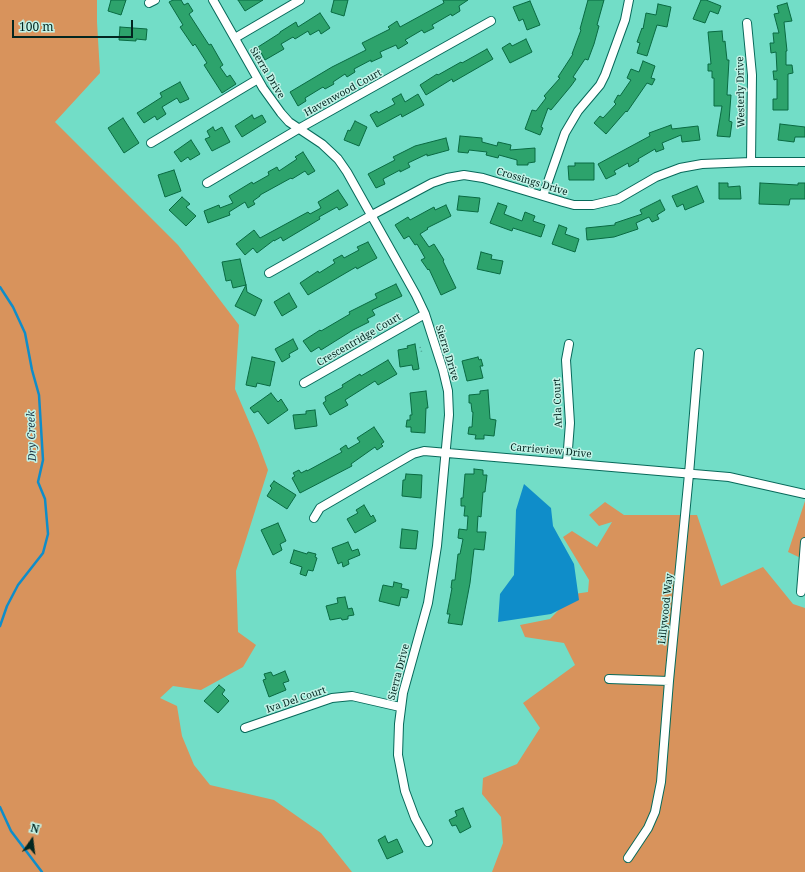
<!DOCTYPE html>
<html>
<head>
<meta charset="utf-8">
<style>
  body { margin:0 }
  #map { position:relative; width:805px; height:872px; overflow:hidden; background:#72ddc7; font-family:"Noto Serif",serif }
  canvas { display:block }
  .north { position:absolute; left:12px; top:820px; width:40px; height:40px; -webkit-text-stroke:3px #c3f3e7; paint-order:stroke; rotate:14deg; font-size:11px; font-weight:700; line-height:16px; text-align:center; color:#032620 }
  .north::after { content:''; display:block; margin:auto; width:14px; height:18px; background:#032620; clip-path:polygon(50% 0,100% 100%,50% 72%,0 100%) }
  .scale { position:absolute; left:12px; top:20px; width:121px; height:18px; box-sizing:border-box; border:2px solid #032620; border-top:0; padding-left:5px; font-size:12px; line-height:14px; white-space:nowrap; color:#032620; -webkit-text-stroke:3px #c3f3e7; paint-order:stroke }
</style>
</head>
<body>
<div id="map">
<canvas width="805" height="872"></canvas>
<div class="north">N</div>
<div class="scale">100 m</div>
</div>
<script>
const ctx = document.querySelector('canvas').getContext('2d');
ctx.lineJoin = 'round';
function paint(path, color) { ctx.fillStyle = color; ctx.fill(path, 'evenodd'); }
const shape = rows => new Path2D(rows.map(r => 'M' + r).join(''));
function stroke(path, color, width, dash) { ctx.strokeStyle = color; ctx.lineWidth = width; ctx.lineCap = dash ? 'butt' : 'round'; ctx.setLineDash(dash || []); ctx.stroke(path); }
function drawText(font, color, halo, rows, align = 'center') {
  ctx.font = font + ' "Noto Serif",serif'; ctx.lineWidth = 3; ctx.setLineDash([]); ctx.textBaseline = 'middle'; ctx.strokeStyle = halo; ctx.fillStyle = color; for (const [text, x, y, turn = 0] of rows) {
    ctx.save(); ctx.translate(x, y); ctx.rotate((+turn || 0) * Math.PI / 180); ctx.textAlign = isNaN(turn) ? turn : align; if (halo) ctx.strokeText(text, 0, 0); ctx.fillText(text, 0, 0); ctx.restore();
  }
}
const green = shape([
  [0,0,97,0,97,22,100,73,55,122,178,245,239,325,235,389,258,443,268,470,236,571,238,632,256,645,243,667,201,690,173,686,160,698,177,706,182,736,194,765,210,785,274,800,321,833,352,872,0,872],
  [805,501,805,560,788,552],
  [605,502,624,515,697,515,721,586,763,567,793,604,805,608,805,872,492,872,503,843,501,817,482,794,483,778,517,764,540,728,523,703,575,665,564,643,525,637,520,625,550,619,574,594,588,592,589,580,563,537,572,531,597,547,612,522,599,526,589,515]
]);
const water = shape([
  [524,484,551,508,553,526,574,564,579,600,551,614,498,622,500,594,514,575,516,510]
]);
const stream = shape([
  [0,287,13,307,25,333,32,370,39,395,43,460,38,482,45,499,48,534,43,553,18,585,7,606,0,626],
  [0,807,11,831,42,872]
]);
const building = shape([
  [111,0,126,0,121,15,108,11,111,0],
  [173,0,181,0,184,5,188,3,193,11,189,14,209,45,211,44,223,65,220,67,227,77,230,75,236,84,222,93,204,65,207,63,195,44,193,46,180,27,183,25,169,2,173,0],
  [238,0,263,0,245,11,238,0],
  [334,0,348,0,344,16,331,12,334,0],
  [443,0,468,0,459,6,460,11,452,16,451,14,432,25,434,28,424,33,422,30,405,40,408,43,398,49,396,45,380,52,382,57,371,62,371,60,354,69,355,72,347,77,345,74,333,82,334,84,325,89,323,87,305,98,306,101,298,106,290,92,332,67,366,50,362,43,390,29,388,27,397,21,400,27,444,3,443,0],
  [588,0,604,0,597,25,599,26,594,44,588,60,585,59,573,77,576,79,571,86,551,110,548,108,541,127,543,128,540,135,525,129,532,110,536,111,546,98,544,96,560,78,558,77,573,54,572,54,581,30,580,29,588,0],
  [701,0,706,0,721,6,718,14,710,11,705,23,693,19,701,0],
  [530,1,540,25,527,30,523,19,519,21,513,7,530,1],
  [787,3,792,21,784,22,787,51,786,51,786,65,792,65,793,73,788,74,788,110,773,110,773,99,777,99,777,79,774,80,773,71,777,71,776,52,771,53,770,43,774,43,773,33,779,33,774,14,779,13,777,6,787,3],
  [658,4,671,7,667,27,657,25,647,56,637,53,640,43,637,42,642,28,643,29,646,13,656,15,658,4],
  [320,13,330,28,321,34,319,30,310,35,308,31,295,39,293,37,281,44,284,49,265,60,258,47,280,33,280,32,296,22,298,27,320,13],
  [120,27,147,29,146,40,136,39,136,41,119,40,120,27],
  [722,31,723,42,725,41,727,60,729,60,727,95,731,95,729,121,732,122,730,137,717,136,722,106,714,106,714,78,712,78,712,71,708,71,708,64,711,64,708,32,722,31],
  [526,39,532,52,510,63,502,48,510,43,512,46,526,39],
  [487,49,493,59,453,82,452,79,426,95,420,85,437,74,438,75,461,62,462,63,487,49],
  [643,61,655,66,651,78,655,79,652,85,647,83,627,112,626,111,606,134,594,123,600,116,603,118,616,104,614,102,618,95,620,96,631,80,627,78,631,69,639,72,643,61],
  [180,82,189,99,180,103,177,98,162,107,166,114,157,120,155,116,144,123,137,113,162,97,160,93,180,82],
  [401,94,405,102,418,94,424,105,402,117,401,114,377,127,370,115,377,111,378,113,395,104,392,99,401,94],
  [252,115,254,119,262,115,266,122,242,137,235,126,252,115],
  [123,118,139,143,124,153,108,128,123,118],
  [355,121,367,127,359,146,344,140,348,130,350,131,355,121],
  [780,124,805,127,805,137,795,137,794,142,778,140,780,124],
  [671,125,672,129,698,126,700,140,682,142,681,135,662,143,664,149,656,152,655,149,638,159,639,161,629,167,628,163,614,171,616,174,606,179,598,164,650,136,649,133,671,125],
  [213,127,215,131,222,127,230,142,212,151,205,139,210,137,207,131,213,127],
  [460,136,482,138,482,142,497,146,498,142,511,145,510,150,535,148,535,162,528,163,528,165,517,165,517,160,499,155,498,158,486,155,487,152,469,150,468,153,458,152,460,136],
  [446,138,449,150,427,156,427,154,408,163,410,167,400,172,400,170,383,179,385,184,376,188,368,174,395,160,393,157,415,146,446,138],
  [191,140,200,154,190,160,188,157,181,162,174,152,191,140],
  [303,152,315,171,308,175,305,171,292,179,291,178,260,195,260,196,253,201,255,204,248,208,245,202,229,212,230,215,208,223,204,211,219,205,220,208,233,203,229,196,252,182,253,184,269,175,268,172,277,167,279,171,297,159,295,157,303,152],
  [575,163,594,163,594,180,569,180,568,166,575,166,575,163],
  [174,170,181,191,165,197,158,175,174,170],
  [719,183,728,183,728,187,740,186,741,199,719,199,719,183],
  [760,183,798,185,798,183,805,183,805,199,790,199,789,205,759,204,760,183],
  [697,186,704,202,685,210,683,204,677,207,672,196,697,186],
  [338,190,348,205,339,210,337,207,319,217,320,219,283,241,281,237,274,241,274,240,257,253,253,248,245,255,236,244,254,230,260,238,308,212,310,214,321,208,318,202,338,190],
  [459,196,480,198,478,212,457,210,459,196],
  [182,197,190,204,186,207,196,216,186,226,169,210,182,197],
  [660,200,665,210,657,215,659,219,652,222,649,217,636,223,638,229,614,237,587,240,586,228,615,225,615,223,642,214,640,210,660,200],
  [498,203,507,206,504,214,522,221,525,212,535,216,533,221,545,225,541,237,513,228,512,231,490,223,498,203],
  [446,205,451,216,427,228,428,229,420,234,429,247,434,244,444,260,443,261,456,288,441,295,429,269,428,270,421,260,425,258,417,244,415,245,409,236,404,239,395,225,408,217,410,220,434,207,435,210,446,205],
  [559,225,567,228,565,234,579,239,575,252,552,244,559,225],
  [368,242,377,258,357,269,356,267,308,295,300,283,318,271,319,273,335,263,333,260,342,255,344,258,359,250,357,247,368,242],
  [481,252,492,255,491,259,503,261,500,274,477,269,481,252],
  [240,259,246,285,233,288,231,280,226,281,222,262,240,259],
  [396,284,402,296,372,310,375,315,367,319,369,322,353,330,321,350,319,347,311,352,303,341,320,330,321,331,350,314,349,312,377,298,375,294,396,284],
  [246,285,247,292,262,300,255,316,235,306,246,285],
  [289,293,297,307,282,316,274,302,289,293],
  [293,339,298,349,289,354,290,357,282,362,275,349,293,339],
  [415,344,419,369,413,370,412,365,400,367,398,350,408,348,407,346,415,344],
  [252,357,275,362,270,386,257,383,256,387,246,385,252,357],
  [478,357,479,360,481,359,483,366,480,366,483,378,467,381,462,361,478,357],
  [388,360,397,374,378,385,375,381,345,400,348,405,330,415,323,403,326,401,325,397,343,387,342,385,360,374,361,376,388,360],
  [488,390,490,419,496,420,494,436,484,435,484,439,475,439,476,435,468,434,469,427,472,427,473,412,472,412,471,403,469,403,469,395,480,394,480,391,488,390],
  [426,391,428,408,426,408,425,433,411,432,411,427,406,427,407,420,410,420,410,415,412,415,410,393,426,391],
  [271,393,278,402,281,399,288,410,268,424,258,411,254,413,250,408,271,393],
  [315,410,317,426,295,429,293,415,306,414,306,411,315,410],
  [374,427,384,442,381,444,383,446,377,450,375,447,351,464,352,466,300,493,292,478,295,476,293,473,299,470,301,473,307,470,307,471,342,452,340,449,346,445,348,449,360,442,357,438,374,427],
  [474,469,483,470,483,475,487,475,485,492,483,492,481,517,478,516,477,532,486,532,484,550,474,549,470,583,462,625,448,623,450,614,447,614,452,588,451,588,452,580,455,580,458,554,460,554,463,539,458,538,459,529,467,530,468,516,464,516,465,506,461,506,461,498,463,498,465,474,474,474,474,469],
  [406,474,422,475,421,498,402,496,403,480,405,480,406,474],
  [274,481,296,495,287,509,267,496,272,488,270,486,274,481],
  [364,505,371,517,373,515,376,521,355,533,347,519,358,513,356,510,364,505],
  [278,523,286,541,280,544,282,550,273,555,261,530,278,523],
  [402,529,418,531,416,549,400,548,402,529],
  [348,542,352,551,358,549,360,555,348,560,349,564,343,567,342,562,338,564,332,548,348,542],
  [294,550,307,554,308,552,316,554,315,557,317,558,313,571,308,570,306,576,300,574,302,567,290,563,294,550],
  [394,582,402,584,401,588,409,590,407,598,401,597,399,606,379,601,383,585,393,587,394,582],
  [345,597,348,609,352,608,354,615,348,616,348,619,342,620,341,618,330,620,326,606,338,603,337,598,345,597],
  [285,671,289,681,283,683,286,690,269,697,263,680,266,679,264,674,271,672,273,676,285,671],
  [219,685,225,690,222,694,229,701,218,713,204,701,219,685],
  [463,808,471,827,460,833,456,825,452,826,449,820,457,816,455,811,463,808],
  [385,836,388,843,397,839,403,852,387,859,378,840,385,836]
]);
const path = shape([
  [420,347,422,353]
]);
const minor = shape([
  [213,0,263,88,281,113,289,122,322,144,338,159,347,172,416,295,425,314,443,370,448,391,449,415,437,546,428,603,403,693,399,724,398,755,405,791,415,818,428,842],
  [149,3,155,0],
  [747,23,752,75,751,162],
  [235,38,300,0],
  [151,143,258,79],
  [207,183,300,128,491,21],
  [543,196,565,133,578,111,600,85,605,75,625,20,629,0],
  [269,273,372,215,432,183,447,178,464,175,483,178,563,202,574,205,593,205,618,199,656,177,680,168,702,164,751,162,805,162],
  [304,383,425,314],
  [567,462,570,423,566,360,569,344],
  [314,518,320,508,413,454,424,451,729,477,805,494],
  [801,592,805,542],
  [609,679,669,681],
  [245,728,332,698,352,696,400,707],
  [628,858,648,828,655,812,661,782,669,681,689,474,699,353]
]);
const streetNames = [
  ["Sierra Drive",267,73,59],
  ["Westerly Drive",741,92,-91],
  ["Havenwood Court",343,93,-29],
  ["Crossings Drive",532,182,17],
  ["Crescentridge Court",359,340,-30],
  ["Sierra Drive",447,353,73],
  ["Arla Court",558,403,-92],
  ["Carrieview Drive",551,451,5],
  ["Lillywood Way",666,609,-84],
  ["Sierra Drive",399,672,-75],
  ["Iva Del Court",296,700,-19]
];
const waterNames = [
  ["Dry Creek",32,436,-92]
];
paint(green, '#d8935c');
paint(water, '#0f8dc9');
stroke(stream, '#0f8dc9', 2.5);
paint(building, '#2da36c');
stroke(building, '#096a42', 1);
stroke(minor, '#07695a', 10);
stroke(path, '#50a594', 1.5, [1, 3]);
stroke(minor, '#fff', 8);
drawText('10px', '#032620', '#c3f3e7', streetNames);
drawText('italic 11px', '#243b4a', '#c3f3e7', waterNames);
</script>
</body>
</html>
